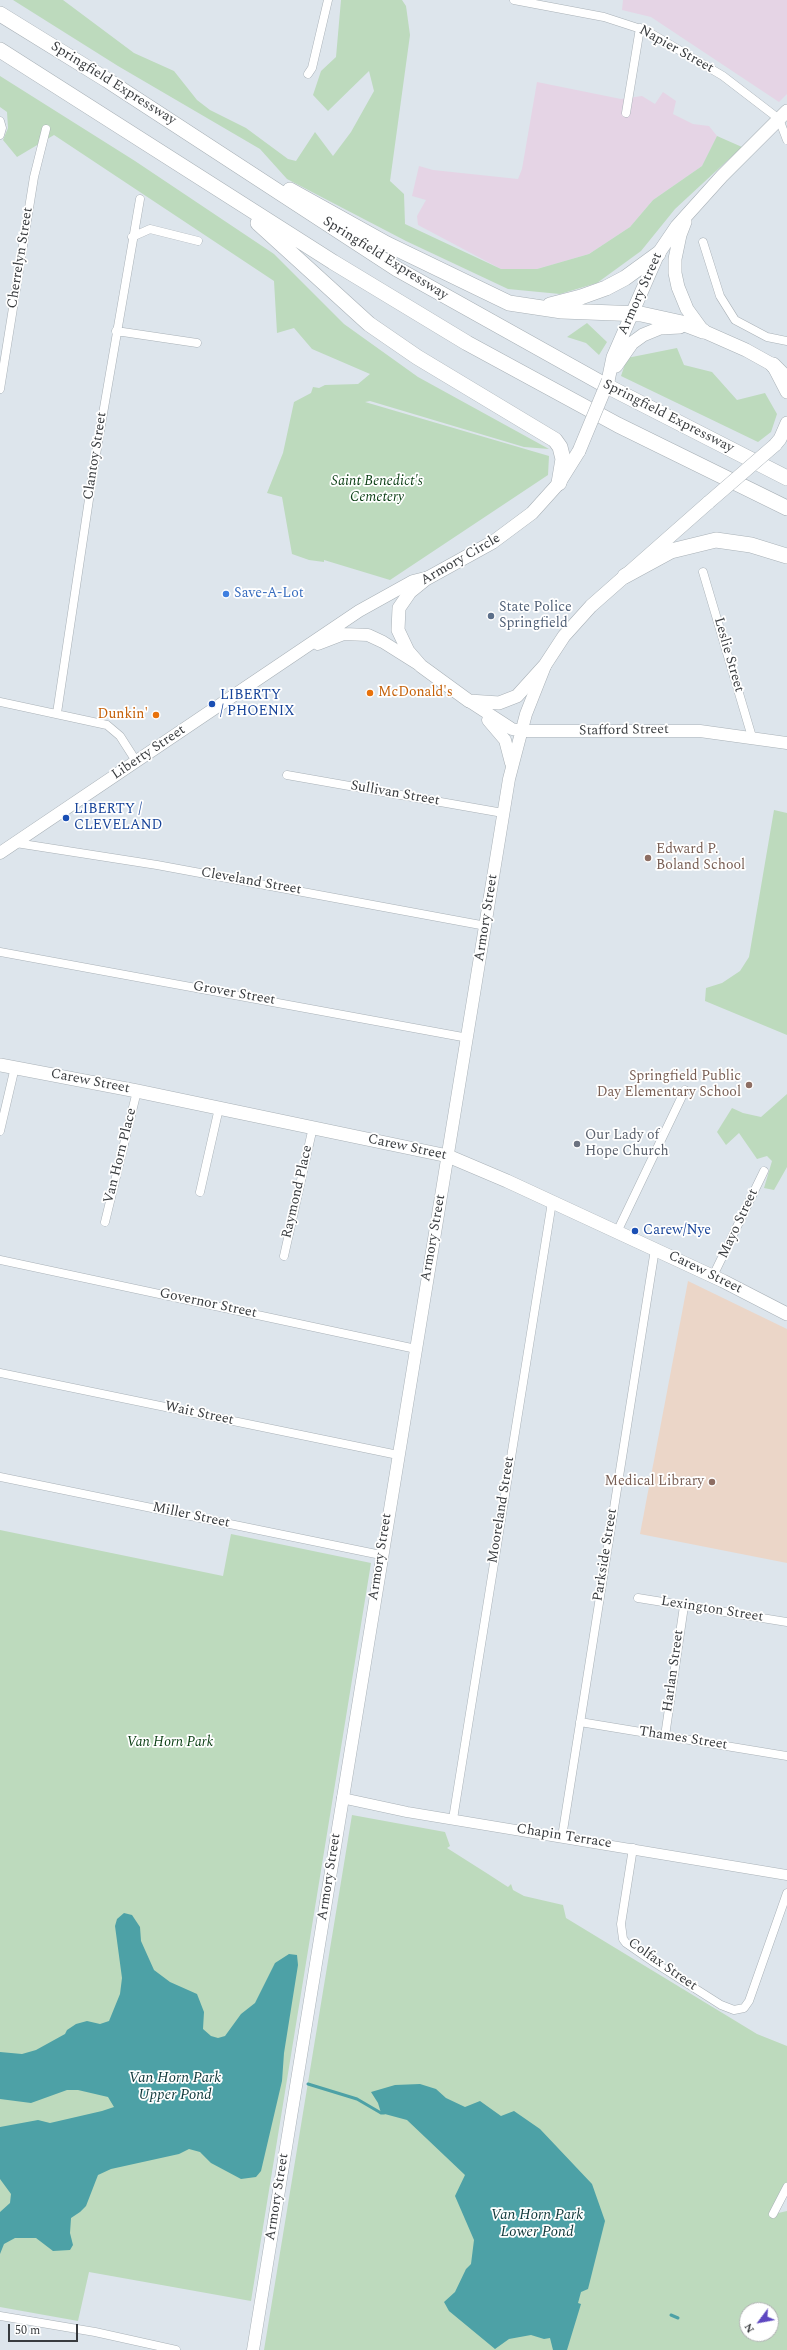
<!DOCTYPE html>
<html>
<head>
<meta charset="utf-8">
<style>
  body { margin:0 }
  #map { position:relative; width:787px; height:2350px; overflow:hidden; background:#dde5ec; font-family:Spectral,serif }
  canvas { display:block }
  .north { position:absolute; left:739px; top:2302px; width:40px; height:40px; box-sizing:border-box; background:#fff; border:1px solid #afb1b2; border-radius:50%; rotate:238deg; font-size:11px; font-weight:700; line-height:16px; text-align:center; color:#383b3e }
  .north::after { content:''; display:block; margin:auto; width:14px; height:18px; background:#5e47c0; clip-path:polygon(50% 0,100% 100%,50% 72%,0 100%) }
  .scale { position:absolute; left:8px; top:2324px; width:70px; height:18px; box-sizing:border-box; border:2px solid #383b3e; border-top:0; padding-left:5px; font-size:12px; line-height:14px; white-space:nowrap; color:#383b3e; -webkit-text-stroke:3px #fff; paint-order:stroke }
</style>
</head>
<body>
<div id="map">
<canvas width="787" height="2350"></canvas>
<div class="north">N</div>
<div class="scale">50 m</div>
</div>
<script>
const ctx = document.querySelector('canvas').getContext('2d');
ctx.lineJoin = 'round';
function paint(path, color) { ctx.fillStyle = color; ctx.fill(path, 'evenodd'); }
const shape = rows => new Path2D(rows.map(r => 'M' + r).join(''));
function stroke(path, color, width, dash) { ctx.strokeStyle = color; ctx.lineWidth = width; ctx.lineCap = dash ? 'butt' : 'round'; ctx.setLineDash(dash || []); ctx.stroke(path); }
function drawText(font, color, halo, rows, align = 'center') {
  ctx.font = font + ' Spectral,serif'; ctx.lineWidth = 3.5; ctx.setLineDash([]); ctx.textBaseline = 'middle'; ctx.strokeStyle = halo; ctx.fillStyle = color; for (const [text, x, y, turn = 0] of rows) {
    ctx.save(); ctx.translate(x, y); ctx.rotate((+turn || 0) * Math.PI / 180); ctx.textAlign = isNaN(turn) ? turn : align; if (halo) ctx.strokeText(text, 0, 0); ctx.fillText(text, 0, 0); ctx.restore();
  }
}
const industrial = shape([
  [623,0,787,0,787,94,779,102,651,17,622,10],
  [537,82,621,99,642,96,655,104,663,92,676,101,673,114,693,124,709,126,717,136,702,166,653,200,630,227,589,254,537,269,501,269,418,225,417,216,426,200,412,196,419,166,433,170,518,179,522,169]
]);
const medical = shape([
  [688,1281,787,1329,787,1563,640,1534]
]);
const green = shape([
  [13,0,63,0,134,53,174,71,197,100,210,110,246,128,288,159,296,161,315,132,333,156,351,132,374,91,369,71,328,111,313,95,321,71,336,57,341,0,402,0,406,6,410,35,390,181,404,194,405,224,501,269,537,269,589,254,630,227,653,200,702,166,717,136,742,147,675,209,641,251,597,283,560,294,508,289,406,241,287,179,260,149,118,66],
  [0,76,135,161,274,254,344,324,418,377,549,449,524,447,370,401,365,402,549,456,548,475,390,580,324,560,324,562,309,560,292,554,282,497,267,493,283,453,294,402,311,393,313,387,319,388,325,385,358,384,370,374,312,349,294,328,277,333,274,281,54,135,17,157,3,140,8,128,7,112,0,107],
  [587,323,607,342,599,355,586,343,567,337],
  [677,348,684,365,712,372,737,400,765,393,777,414,771,432,758,442,621,376,627,358],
  [774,810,787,813,787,1035,705,1001,706,988,722,983,740,971,749,957],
  [787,1094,787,1167,774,1190,764,1188,772,1161,767,1156,757,1159,739,1133,726,1145,717,1132,732,1108,743,1113,761,1117],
  [0,1530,223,1576,231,1534,371,1563,251,2301,89,2272,78,2321,0,2307],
  [352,1815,445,1832,450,1846,447,1848,488,1874,508,1887,511,1884,513,1890,524,1896,563,1905,566,1918,757,2034,787,2046,787,2187,774,2214,787,2211,787,2350,264,2350],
  [747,2310,771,2310,771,2334,747,2334]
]);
const water = shape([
  [124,1913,132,1915,140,1927,141,1941,154,1970,170,1982,197,1994,204,2012,203,2029,211,2036,218,2038,225,2036,241,2014,255,2003,275,1963,289,1954,297,1955,298,1965,284,2053,282,2081,261,2171,256,2177,241,2179,211,2163,200,2152,189,2149,179,2154,111,2169,98,2175,86,2206,80,2212,71,2218,70,2233,73,2245,70,2250,53,2251,36,2238,15,2238,4,2244,0,2254,0,2212,10,2203,11,2194,0,2179,0,2127,38,2120,50,2123,102,2111,114,2107,108,2097,78,2090,67,2090,31,2103,0,2099,0,2052,22,2054,36,2050,65,2034,67,2030,76,2024,87,2021,100,2024,109,2021,120,1994,122,1978,115,1926,117,1919],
  [420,2084,436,2089,446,2098,465,2107,480,2101,501,2116,514,2111,540,2129,592,2184,605,2221,588,2289,581,2292,578,2303,581,2304,567,2350,553,2350,550,2338,544,2339,531,2335,509,2339,495,2349,449,2311,444,2302,455,2292,466,2269,471,2264,474,2240,455,2196,465,2175,407,2120,381,2113,378,2103,371,2092,395,2085]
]);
const stream = shape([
  [308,2084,357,2099,381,2113,384,2113],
  [671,2315,678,2318]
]);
const minor = shape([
  [514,0,604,17,647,31,723,76,779,119,787,140],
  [308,74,312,68,328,0],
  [626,113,640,28],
  [0,121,2,128,0,135],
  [132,237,150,229,198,241],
  [703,242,720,296,735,320,767,337,787,341],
  [116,331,197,343],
  [0,389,34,177,46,129],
  [703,572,752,737],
  [0,702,107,725,120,736,136,761],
  [57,713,94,466,140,199],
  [287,775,503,813],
  [16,843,157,865,486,926],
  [0,952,468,1038],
  [0,1131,15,1067],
  [200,1192,219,1108],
  [105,1222,137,1091],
  [617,1232,685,1090],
  [284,1256,313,1127],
  [0,1260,416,1349],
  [713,1276,764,1171],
  [0,1373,398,1455],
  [0,1477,381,1555],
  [638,1598,787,1622],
  [580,1722,787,1756],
  [665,1736,684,1606],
  [453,1819,552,1202],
  [562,1837,655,1249],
  [633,1848,621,1924,623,1939,626,1943,655,1963,721,2005,734,2010,744,2008,749,2001,787,1893],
  [773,2214,787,2187],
  [0,2316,95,2332,176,2350]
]);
const tertiary = shape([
  [342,1798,407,1812,787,1875]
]);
const secondary = shape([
  [318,644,344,634,368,635,383,642,418,664],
  [469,701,512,729,521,731,700,731,787,743],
  [488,720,505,740,511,763],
  [0,853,359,611,413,581,429,577],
  [253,2350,509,779,526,714,545,666]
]);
const primary = shape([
  [685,222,680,235,675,259,675,273,678,287,687,309,703,331,746,350,773,365,787,392],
  [616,366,632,343,643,335,660,328,680,327],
  [608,381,613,357,658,254,677,226,722,176,787,111],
  [775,445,780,439,787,423],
  [579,451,559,483,532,513,493,542,426,579,410,592,399,608,398,630,408,651,421,666,469,701,499,703,517,696,545,665,564,636,591,606,709,502],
  [0,1065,137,1091,448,1156,507,1181,723,1281,787,1314]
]);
const motorway = shape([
  [0,14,107,80,397,269,603,384,787,478],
  [0,50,333,262,467,343,618,425,787,508],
  [290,190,387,244,509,303,562,311,641,314,682,323,703,331],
  [258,223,369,324,417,357,555,440,560,447,563,459,559,483],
  [550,305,581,297,606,288,625,278,658,254],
  [773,365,787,379],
  [625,576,671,551,716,540,751,545,787,556]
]);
const primaryBridge = shape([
  [579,451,608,381],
  [709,502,775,445]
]);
const markers = [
  [226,594,4,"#3f7fe0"],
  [491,616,4,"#5c6f8a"],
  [370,693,4,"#e8710a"],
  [212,704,4,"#1a4fb4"],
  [156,715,4,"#e8710a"],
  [66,818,4,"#1a4fb4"],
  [648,858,4,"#8d6e63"],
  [749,1085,4,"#8d6e63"],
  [577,1144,4,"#6b7280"],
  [635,1231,4,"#1a4fb4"],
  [712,1482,4,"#8d6e63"]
];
const streetNames = [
  ["Napier Street",676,50,29],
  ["Springfield Expressway",113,84,32],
  ["Cherrelyn Street",21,258,-81],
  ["Springfield Expressway",385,259,32],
  ["Armory Street",641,294,-66],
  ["Springfield Expressway",668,417,27],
  ["Clantoy Street",96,456,-81],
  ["Armory Circle",461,560,-30],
  ["Leslie Street",728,655,74],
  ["Stafford Street",624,731,-1],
  ["Liberty Street",149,753,-34],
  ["Sullivan Street",395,794,10],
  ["Cleveland Street",251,882,10],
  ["Armory Street",487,918,-81],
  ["Grover Street",234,994,10],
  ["Carew Street",90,1082,11],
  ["Carew Street",407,1148,12],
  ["Van Horn Place",121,1156,-76],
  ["Raymond Place",298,1192,-77],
  ["Mayo Street",739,1224,-65],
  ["Armory Street",434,1238,-80],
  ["Carew Street",705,1273,26],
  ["Governor Street",208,1304,12],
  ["Wait Street",199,1414,12],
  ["Mooreland Street",502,1510,-81],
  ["Miller Street",191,1516,12],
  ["Parkside Street",606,1555,-81],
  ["Armory Street",381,1557,-81],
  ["Lexington Street",712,1610,9],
  ["Harlan Street",674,1671,-82],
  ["Thames Street",683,1739,9],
  ["Chapin Terrace",564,1837,9],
  ["Armory Street",330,1877,-81],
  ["Colfax Street",662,1965,35],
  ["Armory Street",278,2197,-81]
];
const parkNames = [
  ["Saint Benedict's",377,482],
  ["Cemetery",377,498],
  ["Van Horn Park",170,1743]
];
const shopNames = [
  ["Save-A-Lot",234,594]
];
const serviceNames = [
  ["State Police",499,608],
  ["Springfield",499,624]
];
const foodNames = [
  ["McDonald's",378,693],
  ["Dunkin'",148,715,"right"]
];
const transitNames = [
  ["LIBERTY",220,696],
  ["/ PHOENIX",220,712],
  ["LIBERTY /",74,810],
  ["CLEVELAND",74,826],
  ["Carew/Nye",643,1231]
];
const educationNames = [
  ["Edward P.",656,850,"left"],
  ["Boland School",656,866,"left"],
  ["Springfield Public",741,1077],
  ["Day Elementary School",741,1093],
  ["Medical Library",704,1482]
];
const worshipNames = [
  ["Our Lady of",585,1136],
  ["Hope Church",585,1152]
];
const waterNames = [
  ["Van Horn Park",175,2079],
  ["Upper Pond",175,2096],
  ["Van Horn Park",537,2216],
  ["Lower Pond",537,2233]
];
paint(industrial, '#e5d4e5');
paint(medical, '#ebd6c8');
paint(green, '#bddabd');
paint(water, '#4da1a6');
stroke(stream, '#4da1a6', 3);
stroke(minor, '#a9b1b7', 9);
stroke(tertiary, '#a9b1b7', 11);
stroke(secondary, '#a9b1b7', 13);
stroke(primary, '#a9b1b7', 14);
stroke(motorway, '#a9b1b7', 16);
stroke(minor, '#fff', 8);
stroke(tertiary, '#fff', 10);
stroke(secondary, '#fff', 12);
stroke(primary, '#fff', 13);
stroke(motorway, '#fff', 15);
stroke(primaryBridge, '#a9b1b7', 14, []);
stroke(primaryBridge, '#fff', 13);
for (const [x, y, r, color] of markers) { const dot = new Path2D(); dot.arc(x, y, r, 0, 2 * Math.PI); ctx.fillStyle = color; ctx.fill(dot); stroke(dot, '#fff', 1.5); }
drawText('14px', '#383b3e', '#fff', streetNames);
drawText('italic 14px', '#083c11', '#fff', parkNames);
drawText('14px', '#366cbe', '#fff', shopNames, 'left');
drawText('14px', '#4e5e75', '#fff', serviceNames, 'left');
drawText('14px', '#c56008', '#fff', foodNames, 'left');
drawText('14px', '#164399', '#fff', transitNames, 'left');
drawText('14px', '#785e54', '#fff', educationNames, 'right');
drawText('14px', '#5b616d', '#fff', worshipNames, 'left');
drawText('italic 15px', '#0e3739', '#fff', waterNames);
</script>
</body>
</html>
